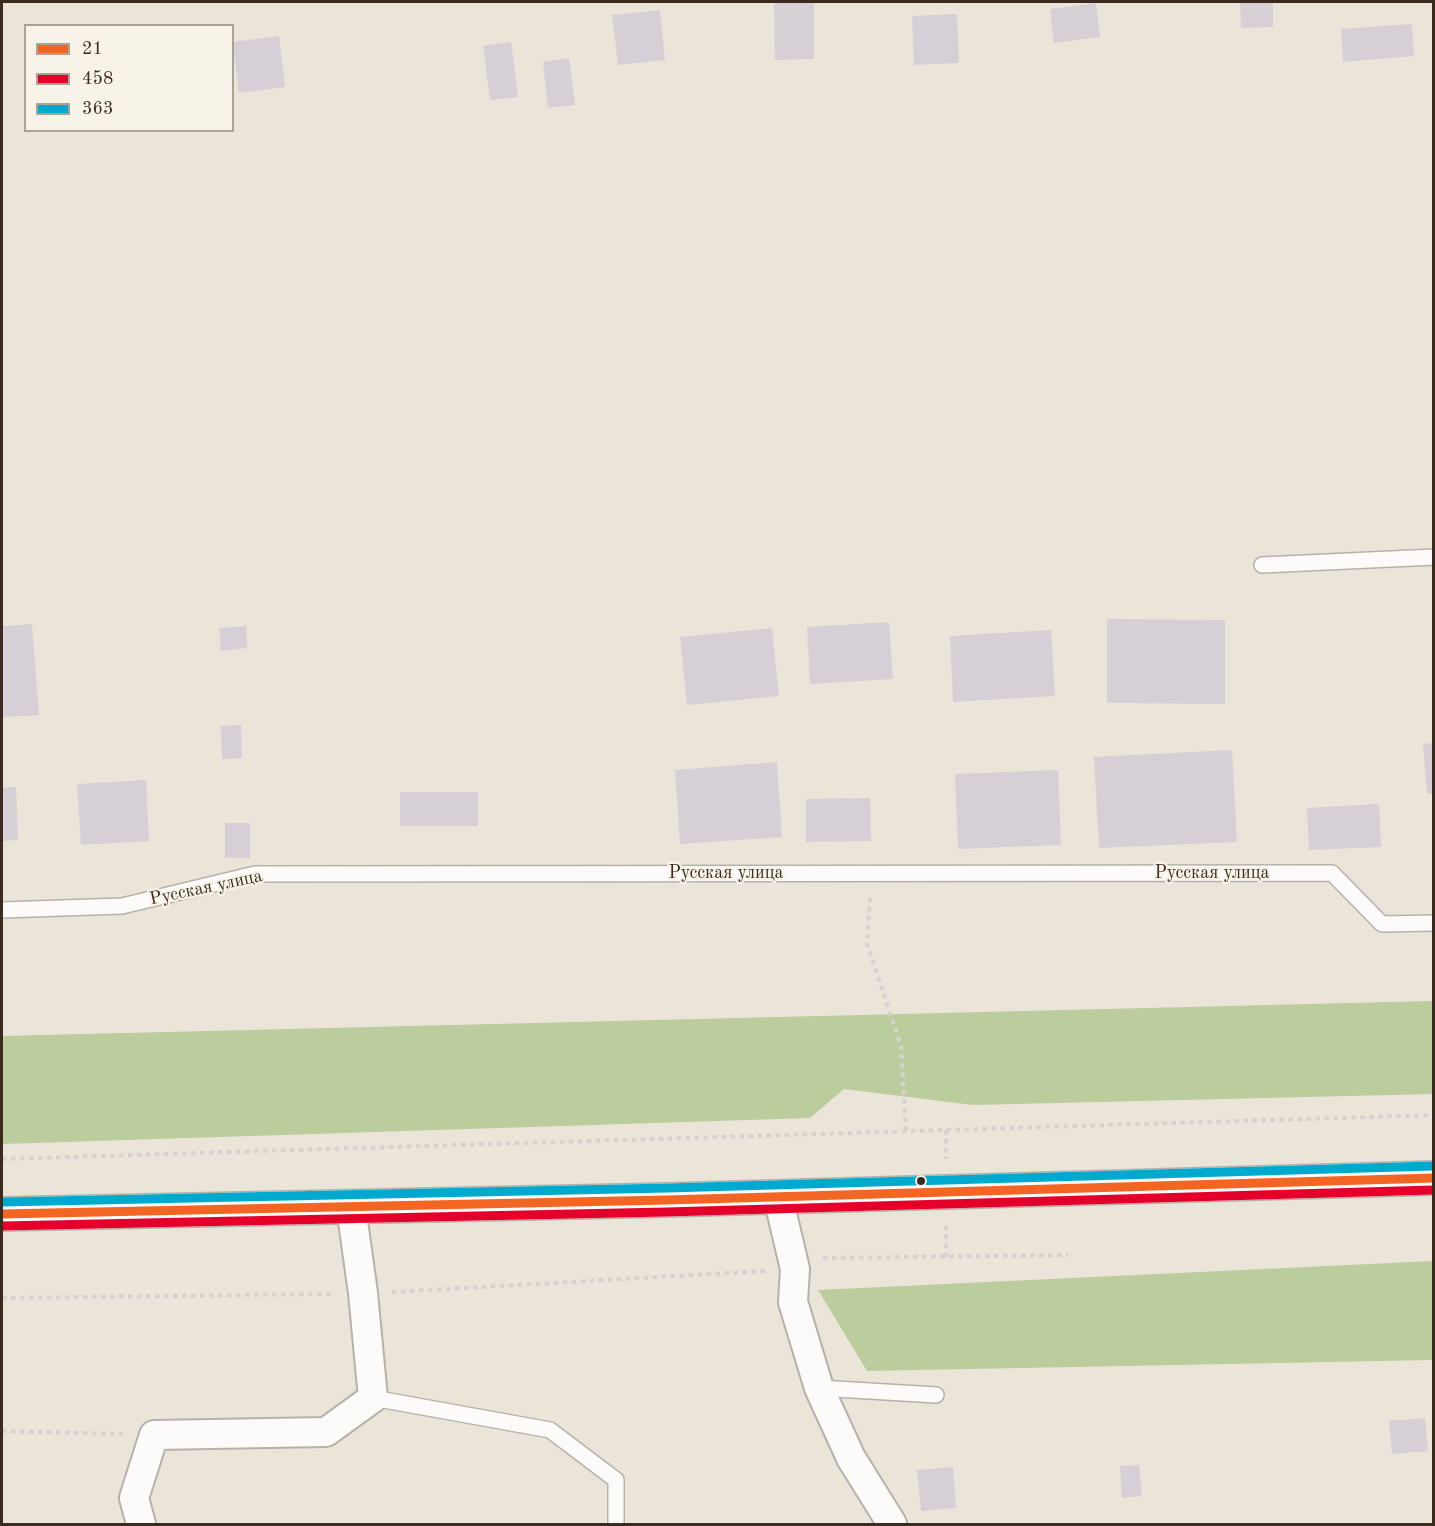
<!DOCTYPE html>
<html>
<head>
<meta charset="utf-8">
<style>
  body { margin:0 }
  #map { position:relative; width:1435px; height:1526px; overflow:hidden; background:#ebe5d9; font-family:"Old Standard TT",serif }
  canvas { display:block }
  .frame { position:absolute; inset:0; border:3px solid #3b2a1e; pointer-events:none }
  .legend { position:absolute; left:24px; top:24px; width:210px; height:108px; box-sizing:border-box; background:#f7f3e8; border:2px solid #aca397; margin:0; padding:8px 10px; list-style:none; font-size:18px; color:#3b2a1e }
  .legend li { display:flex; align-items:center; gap:12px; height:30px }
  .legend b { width:30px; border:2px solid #aca397 }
</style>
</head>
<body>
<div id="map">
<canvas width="1435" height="1526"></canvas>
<div class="frame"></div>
<ul class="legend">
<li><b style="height:8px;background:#f26522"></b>21</li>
<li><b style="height:8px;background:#e4002b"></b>458</li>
<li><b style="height:8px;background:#00a9ce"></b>363</li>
</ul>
</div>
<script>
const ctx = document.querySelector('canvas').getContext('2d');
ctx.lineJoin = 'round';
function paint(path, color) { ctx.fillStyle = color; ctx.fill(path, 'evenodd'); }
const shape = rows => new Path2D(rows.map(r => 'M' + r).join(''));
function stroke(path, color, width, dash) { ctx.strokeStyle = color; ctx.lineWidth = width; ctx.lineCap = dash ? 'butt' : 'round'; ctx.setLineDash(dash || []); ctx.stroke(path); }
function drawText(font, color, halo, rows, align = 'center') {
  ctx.font = font + ' "Old Standard TT",serif'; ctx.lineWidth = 4.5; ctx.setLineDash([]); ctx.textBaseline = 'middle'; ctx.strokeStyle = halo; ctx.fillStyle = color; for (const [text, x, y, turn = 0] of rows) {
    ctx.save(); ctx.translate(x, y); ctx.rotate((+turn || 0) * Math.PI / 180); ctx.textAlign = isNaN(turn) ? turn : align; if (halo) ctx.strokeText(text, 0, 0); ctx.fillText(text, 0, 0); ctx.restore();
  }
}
const forest = shape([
  [1433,1001,1433,1094,973,1105,844,1089,810,1118,2,1144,2,1036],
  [1433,1261,1433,1360,867,1371,818,1290]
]);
const building = shape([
  [774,2,814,2,814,59,775,60],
  [1240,2,1273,2,1273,27,1241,28],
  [1096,3,1100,37,1054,43,1050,9],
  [660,10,665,60,618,65,612,15],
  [957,14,959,63,914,65,912,16],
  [1412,24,1414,56,1343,62,1341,29],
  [279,36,285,87,239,93,233,42],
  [511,42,518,97,490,100,483,46],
  [569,58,575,105,548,108,543,62],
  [1107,619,1225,620,1225,704,1107,703],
  [889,622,893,679,810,684,807,627],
  [32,624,39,715,2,717,2,626],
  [246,626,247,648,221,651,219,628],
  [772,628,779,696,687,705,680,637],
  [1051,630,1055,696,953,702,950,636],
  [241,725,242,758,222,759,221,726],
  [1434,743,1434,793,1427,794,1423,744],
  [1232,750,1237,842,1099,848,1094,757],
  [777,762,782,837,680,844,675,770],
  [1058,770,1061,845,958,849,955,774],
  [146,780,149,841,81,845,77,784],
  [16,787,18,840,2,841,2,788],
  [400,792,478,792,478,826,400,826],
  [870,798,871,841,806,842,806,799],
  [1379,804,1381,847,1309,850,1307,808],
  [225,823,250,823,250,858,225,858],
  [1425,1418,1428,1451,1392,1454,1389,1421],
  [1139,1465,1142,1496,1122,1498,1120,1466],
  [953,1467,956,1508,921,1511,917,1470]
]);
const path = shape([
  [870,898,867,944,901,1046,906,1132],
  [946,1130,946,1159],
  [2,1159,1434,1115],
  [946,1257,946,1224],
  [823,1258,1068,1255],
  [392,1292,765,1271],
  [2,1298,334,1294],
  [2,1431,123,1434]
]);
const lane = shape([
  [1262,565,1434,557],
  [2,910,122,906,255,874,1332,873,1382,924,1434,923],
  [819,1388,936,1395],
  [373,1398,550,1430,616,1480,616,1524]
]);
const street = shape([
  [778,1197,795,1269,793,1302,819,1388,851,1458,892,1524],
  [141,1524,134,1498,154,1435,326,1432,373,1398,363,1293,351,1207]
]);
const primary = shape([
  [2,1214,667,1200,1434,1178]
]);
const bus1 = shape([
  [2,1214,667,1200,1434,1178]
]);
const bus2 = shape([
  [2,1226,667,1212,1434,1190]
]);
const bus3 = shape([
  [2,1202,667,1188,1434,1166]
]);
const markers = [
  [921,1181,5,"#3b2a1e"]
];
const streetNames = [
  ["Русская улица",726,873],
  ["Русская улица",1212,873],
  ["Русская улица",206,888,-12]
];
paint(forest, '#bbcc9d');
paint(building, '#d6cfd5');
stroke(lane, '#b7b2a9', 18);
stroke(street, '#b7b2a9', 32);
stroke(primary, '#b7b2a9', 36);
stroke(path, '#d5d2cf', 4, [4.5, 4.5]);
stroke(lane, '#fcfbf9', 15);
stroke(street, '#fcfbf9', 28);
stroke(primary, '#fcfbf9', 33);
stroke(bus1, '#f26522', 9);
stroke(bus2, '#e4002b', 9);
stroke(bus3, '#00a9ce', 9);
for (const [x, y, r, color] of markers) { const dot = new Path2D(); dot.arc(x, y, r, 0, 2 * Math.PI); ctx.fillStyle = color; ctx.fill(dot); stroke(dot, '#f7f3e8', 2); }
drawText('18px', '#3b2a1e', '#f7f3e8', streetNames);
</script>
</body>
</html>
